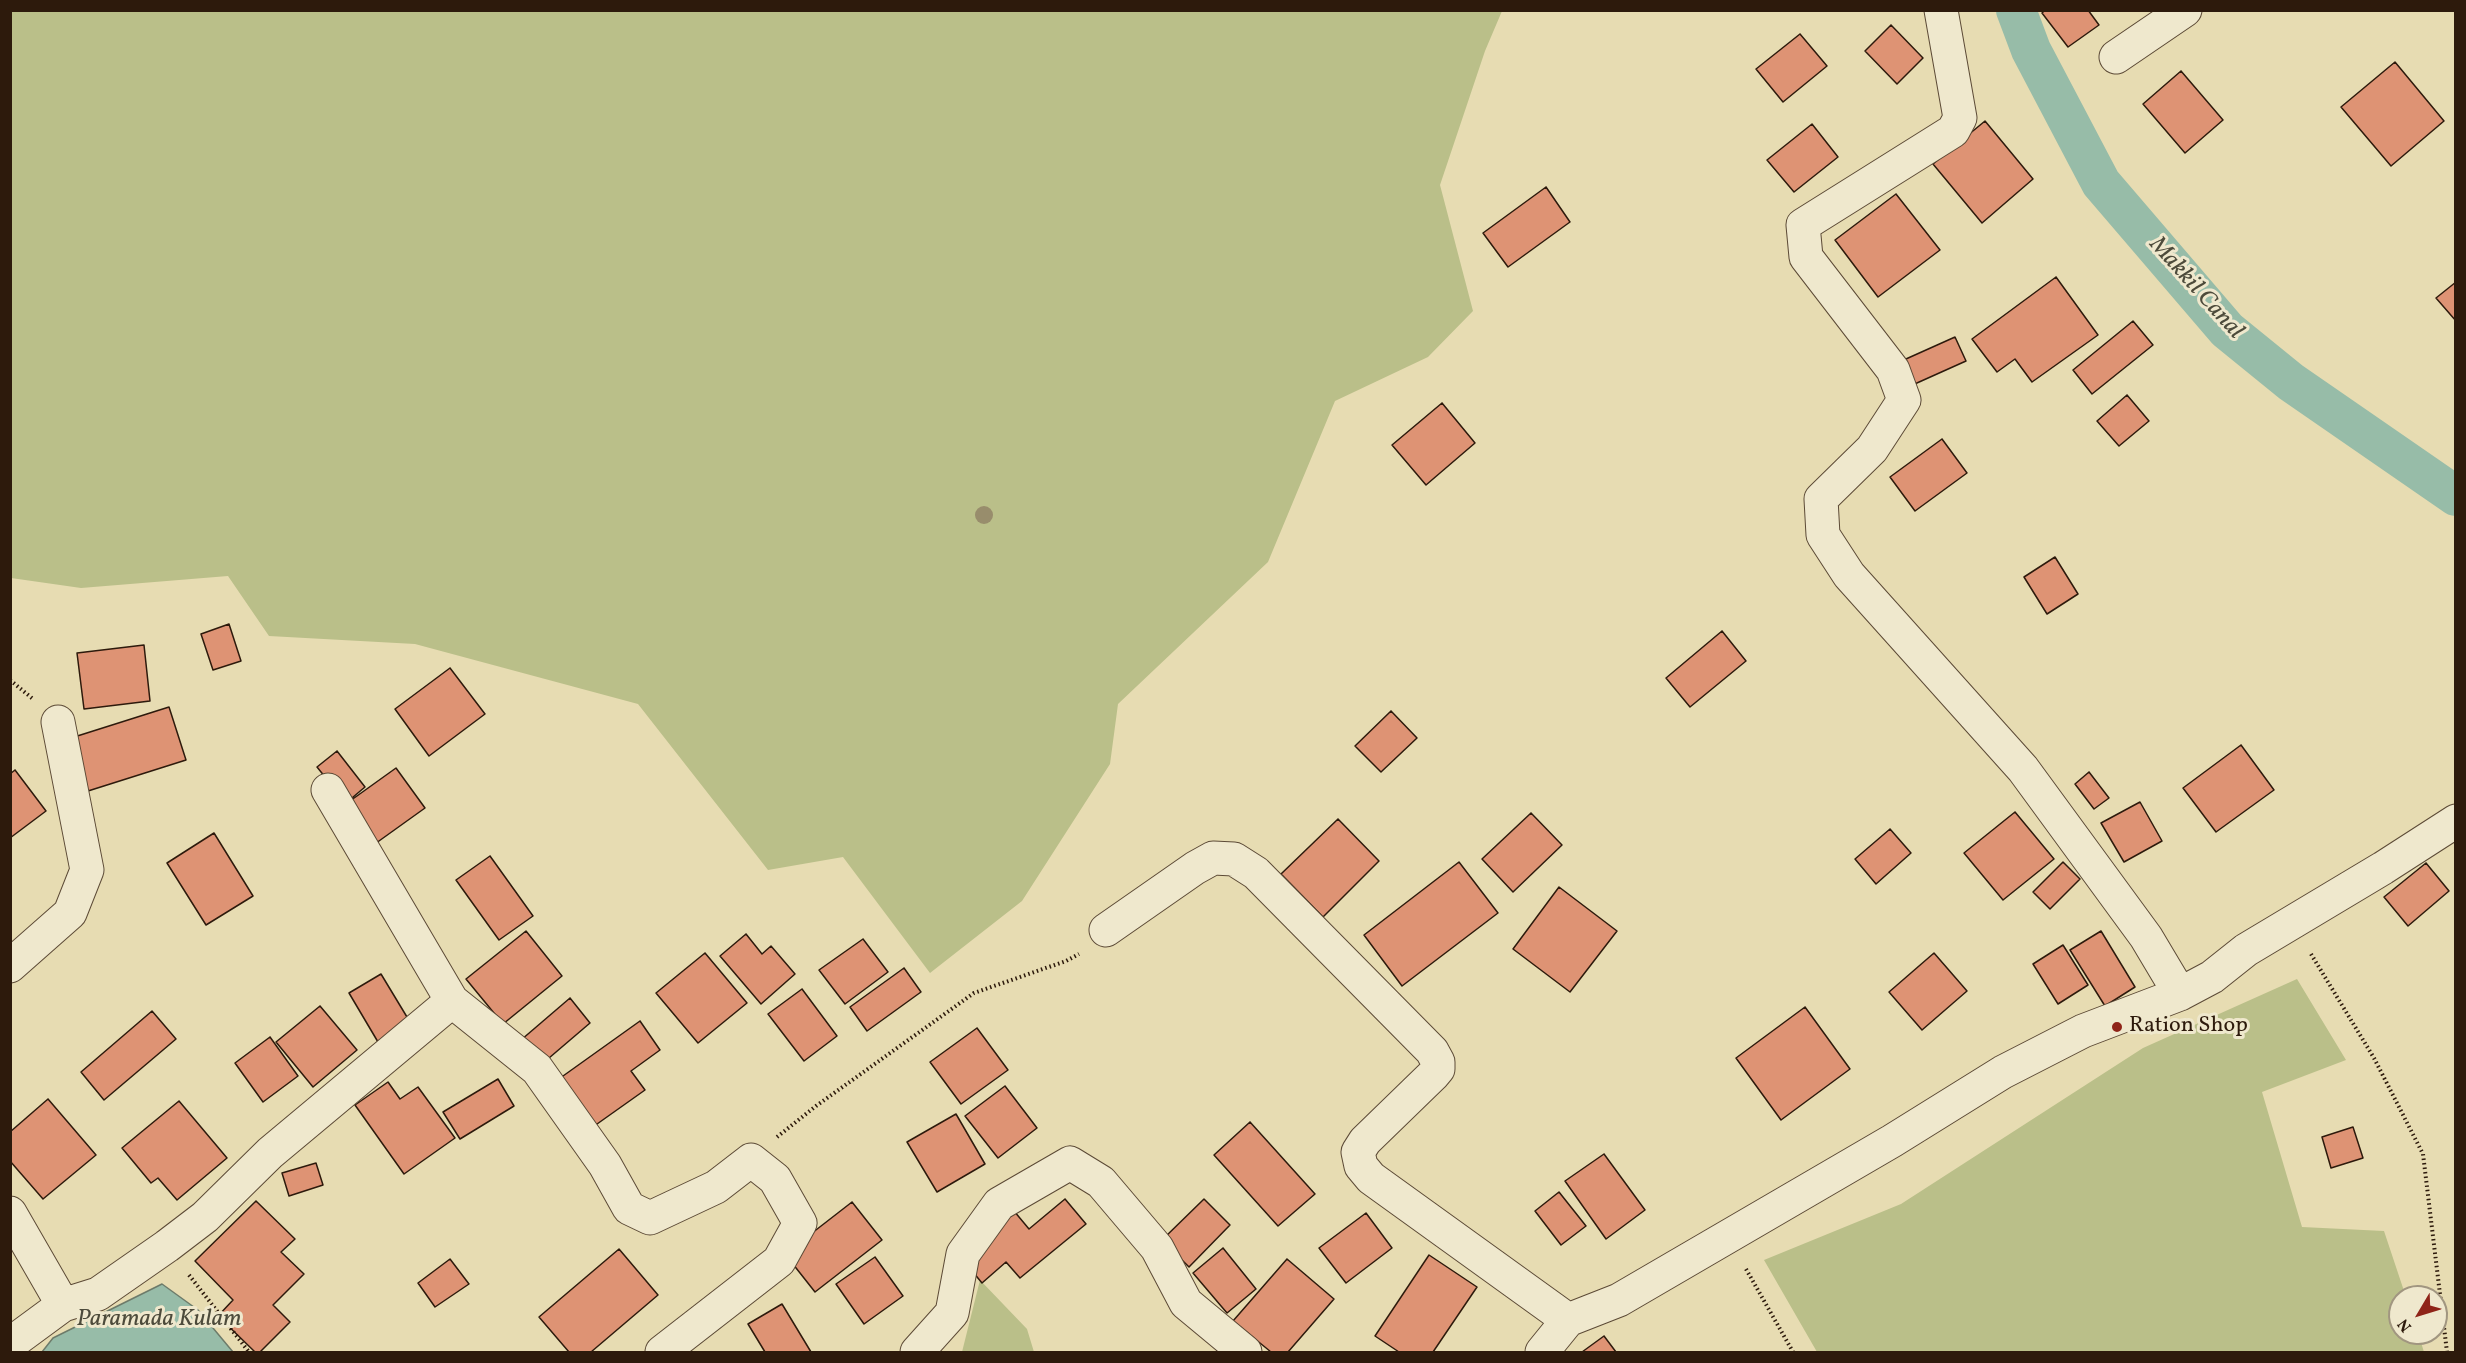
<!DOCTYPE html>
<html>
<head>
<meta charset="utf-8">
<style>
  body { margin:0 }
  #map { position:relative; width:2466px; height:1363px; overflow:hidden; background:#e7dcb2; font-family:Vollkorn,serif }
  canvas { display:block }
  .frame { position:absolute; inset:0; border:12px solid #2d1a0c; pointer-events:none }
  .north { position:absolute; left:2388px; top:1285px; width:60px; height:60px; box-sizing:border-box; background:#efe8cd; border:2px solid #a19680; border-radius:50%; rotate:232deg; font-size:16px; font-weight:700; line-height:24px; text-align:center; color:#2d1a0c }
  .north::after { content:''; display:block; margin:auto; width:21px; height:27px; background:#8f2418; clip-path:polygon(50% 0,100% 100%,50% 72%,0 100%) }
</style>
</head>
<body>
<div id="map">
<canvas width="2466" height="1363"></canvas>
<div class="frame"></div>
<div class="north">N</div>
</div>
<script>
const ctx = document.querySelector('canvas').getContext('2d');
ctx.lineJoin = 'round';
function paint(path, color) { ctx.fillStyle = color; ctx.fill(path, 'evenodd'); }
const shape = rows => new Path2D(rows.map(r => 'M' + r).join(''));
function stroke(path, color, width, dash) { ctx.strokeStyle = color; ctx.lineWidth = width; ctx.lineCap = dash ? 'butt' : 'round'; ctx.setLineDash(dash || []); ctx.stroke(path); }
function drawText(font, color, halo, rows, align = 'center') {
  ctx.font = font + ' Vollkorn,serif'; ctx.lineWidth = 6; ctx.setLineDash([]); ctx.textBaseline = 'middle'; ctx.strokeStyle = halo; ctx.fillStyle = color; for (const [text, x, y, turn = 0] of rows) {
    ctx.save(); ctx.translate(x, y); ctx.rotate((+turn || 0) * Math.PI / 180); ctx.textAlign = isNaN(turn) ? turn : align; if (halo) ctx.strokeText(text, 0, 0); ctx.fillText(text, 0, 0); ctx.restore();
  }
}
const green = shape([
  [11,10,1502,11,1485,51,1440,185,1473,311,1428,357,1335,401,1268,562,1118,704,1110,764,1022,901,930,973,843,857,768,870,638,704,415,644,269,636,228,576,81,588,11,578],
  [2297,979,2346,1060,2262,1092,2302,1227,2384,1231,2406,1297,2400,1297,2400,1333,2418,1333,2424,1352,1817,1352,1764,1260,1901,1204,2143,1048],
  [980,1280,1027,1329,1034,1352,962,1352]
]);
const water = shape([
  [162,1284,198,1310,233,1352,42,1352,53,1338,162,1284]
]);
const canal = shape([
  [2016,10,2031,50,2101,183,2227,330,2291,382,2456,496]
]);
const building = shape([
  [2045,10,2088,10,2099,25,2068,47,2042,13,2045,10],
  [1891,25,1923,58,1897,84,1865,51,1891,25],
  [1800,34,1827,66,1783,102,1756,69,1800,34],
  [2395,62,2444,121,2391,166,2341,107,2395,62],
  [2181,71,2223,120,2185,153,2143,104,2181,71],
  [1985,121,2033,179,1982,223,1933,164,1985,121],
  [1812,124,1838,157,1794,192,1767,160,1812,124],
  [1546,187,1570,222,1508,267,1483,233,1546,187],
  [1896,194,1940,250,1878,297,1835,240,1896,194],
  [2056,277,2098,335,2032,382,2015,359,1997,372,1972,339,2056,277],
  [2456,282,2456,321,2436,298,2456,282],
  [2133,321,2153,345,2092,394,2073,370,2133,321],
  [1955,337,1966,361,1908,387,1897,363,1955,337],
  [2127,395,2149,421,2119,446,2097,421,2127,395],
  [1442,403,1475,443,1426,485,1392,445,1442,403],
  [1942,439,1967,473,1915,511,1890,477,1942,439],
  [2055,557,2078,594,2047,614,2024,577,2055,557],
  [229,624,241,661,213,670,201,634,229,624],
  [1722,631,1746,661,1690,707,1666,678,1722,631],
  [144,645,150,701,84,709,77,653,144,645],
  [450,668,485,714,429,756,395,709,450,668],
  [169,707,186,760,88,791,71,738,169,707],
  [1391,711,1417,738,1381,772,1355,746,1391,711],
  [2241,745,2274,790,2216,832,2183,788,2241,745],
  [337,751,365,787,346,803,317,767,337,751],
  [396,768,425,808,372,846,343,806,396,768],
  [15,770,46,811,10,838,10,774,15,770],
  [2089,772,2109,798,2094,809,2075,784,2089,772],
  [2140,802,2162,841,2124,862,2101,823,2140,802],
  [2015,812,2054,859,2003,900,1964,853,2015,812],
  [1531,813,1562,845,1513,892,1482,859,1531,813],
  [1338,819,1379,861,1323,917,1281,874,1338,819],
  [1890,829,1911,853,1876,884,1855,859,1890,829],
  [214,833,253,896,206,925,167,863,214,833],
  [490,856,533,916,499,940,456,880,490,856],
  [1459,862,1498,913,1402,986,1364,935,1459,862],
  [2063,862,2080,879,2050,909,2033,892,2063,862],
  [2426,863,2449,891,2408,926,2384,897,2426,863],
  [1559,887,1617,931,1570,992,1513,949,1559,887],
  [526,931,562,976,503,1024,466,979,526,931],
  [2101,931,2135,987,2105,1006,2070,950,2101,931],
  [746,934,762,954,771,946,795,974,761,1004,720,956,746,934],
  [863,939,888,972,845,1004,819,970,863,939],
  [2063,945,2088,985,2058,1004,2033,964,2063,945],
  [705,953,747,1003,698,1043,656,993,705,953],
  [1934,953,1967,991,1922,1030,1889,992,1934,953],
  [904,968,921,992,867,1031,850,1007,904,968],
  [381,974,410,1022,378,1042,349,993,381,974],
  [802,989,837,1036,804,1061,768,1014,802,989],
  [570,998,590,1023,542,1064,521,1040,570,998],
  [320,1006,357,1050,313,1087,276,1042,320,1006],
  [1805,1007,1850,1069,1781,1120,1736,1058,1805,1007],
  [152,1011,176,1039,104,1100,81,1072,152,1011],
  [640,1021,660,1050,631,1071,645,1090,590,1129,556,1081,640,1021],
  [977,1028,1008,1070,961,1104,930,1062,977,1028],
  [270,1037,298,1076,263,1102,235,1063,270,1037],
  [498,1079,514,1106,460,1139,443,1112,498,1079],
  [388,1082,400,1099,418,1087,455,1138,404,1174,355,1105,388,1082],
  [1005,1086,1037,1128,998,1158,965,1116,1005,1086],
  [48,1099,96,1155,43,1199,10,1161,10,1132,48,1099],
  [179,1101,227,1158,177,1200,158,1178,151,1183,122,1148,179,1101],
  [956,1114,985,1164,937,1192,907,1142,956,1114],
  [1250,1122,1315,1194,1278,1226,1214,1155,1250,1122],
  [2353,1127,2363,1158,2331,1168,2322,1137,2353,1127],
  [1604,1154,1645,1210,1606,1239,1565,1181,1604,1154],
  [316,1163,323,1185,289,1196,282,1173,316,1163],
  [1559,1192,1586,1226,1561,1245,1535,1211,1559,1192],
  [1065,1199,1086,1224,1020,1278,1006,1262,982,1283,959,1255,1014,1211,1029,1229,1065,1199],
  [1204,1199,1230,1225,1189,1267,1162,1240,1204,1199],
  [256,1201,295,1239,281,1252,304,1274,273,1305,290,1322,260,1352,255,1352,218,1316,233,1300,195,1261,256,1201],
  [852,1202,882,1240,815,1292,785,1254,852,1202],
  [1366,1213,1392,1248,1346,1283,1319,1248,1366,1213],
  [1223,1248,1256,1289,1227,1313,1193,1273,1223,1248],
  [619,1249,658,1295,591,1352,569,1352,539,1317,619,1249],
  [1429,1255,1477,1287,1433,1352,1399,1352,1375,1336,1429,1255],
  [875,1257,903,1296,864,1324,836,1284,875,1257],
  [450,1259,469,1284,435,1307,418,1283,450,1259],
  [1287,1259,1334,1299,1288,1352,1271,1352,1233,1321,1287,1259],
  [782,1304,811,1352,765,1352,748,1324,782,1304],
  [1604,1336,1616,1352,1582,1352,1604,1336]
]);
const path = shape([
  [10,680,33,699],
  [2311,954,2374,1058,2423,1154,2447,1352],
  [777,1137,816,1106,974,993,1066,961,1079,954],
  [1746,1269,1793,1352],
  [189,1275,249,1352]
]);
const street = shape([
  [1941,10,1960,118,1953,131,1803,225,1806,257,1893,370,1904,400,1872,449,1821,499,1823,535,1849,575,2023,769,2146,937,2180,994],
  [2116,57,2185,10],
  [328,790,452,1001,537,1069,605,1165,629,1208,650,1218,716,1187,751,1160,775,1179,800,1223,779,1261,662,1352],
  [1106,930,1195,868,1213,858,1234,859,1256,873,1432,1051,1438,1062,1438,1069,1433,1075,1365,1141,1358,1152,1361,1166,1371,1178,1568,1320],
  [10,966,70,913,87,870,58,722],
  [10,1213,63,1305,10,1344],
  [63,1305,98,1294,167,1246,205,1217,270,1153,452,1001],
  [917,1352,952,1313,963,1254,999,1204,1070,1163,1101,1182,1157,1248,1186,1303,1245,1352],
  [1542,1352,1568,1320,1619,1300,1892,1141,2003,1072,2083,1031,2180,994,2212,977,2246,950,2383,868,2456,821]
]);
const trees = [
  [984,515]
];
const markers = [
  [2117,1027,6,"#8f2418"]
];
const poiNames = [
  ["Ration Shop",2129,1027]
];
const waterNames = [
  ["Makkil Canal",2195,289,48],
  ["Paramada Kulam",159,1321]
];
paint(green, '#babf89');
paint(water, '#97bca8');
stroke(water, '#6d7b6a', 1.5);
stroke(canal, '#97bca8', 40);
paint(building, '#de9374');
stroke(building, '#2d1a0c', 1.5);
stroke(street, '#5c4a36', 35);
stroke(path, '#2d1a0c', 4, [1.5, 3]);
stroke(street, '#efe8cd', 33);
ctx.fillStyle = '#988d6c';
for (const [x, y] of trees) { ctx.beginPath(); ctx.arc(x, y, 9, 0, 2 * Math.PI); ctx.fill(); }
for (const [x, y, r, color] of markers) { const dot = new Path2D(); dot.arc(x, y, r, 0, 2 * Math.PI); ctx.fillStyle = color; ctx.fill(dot); stroke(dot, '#efe8cd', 2); }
drawText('22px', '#2d1a0c', '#efe8cd', poiNames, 'left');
drawText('italic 24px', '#4d4b3b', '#efe8cd', waterNames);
</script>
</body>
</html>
